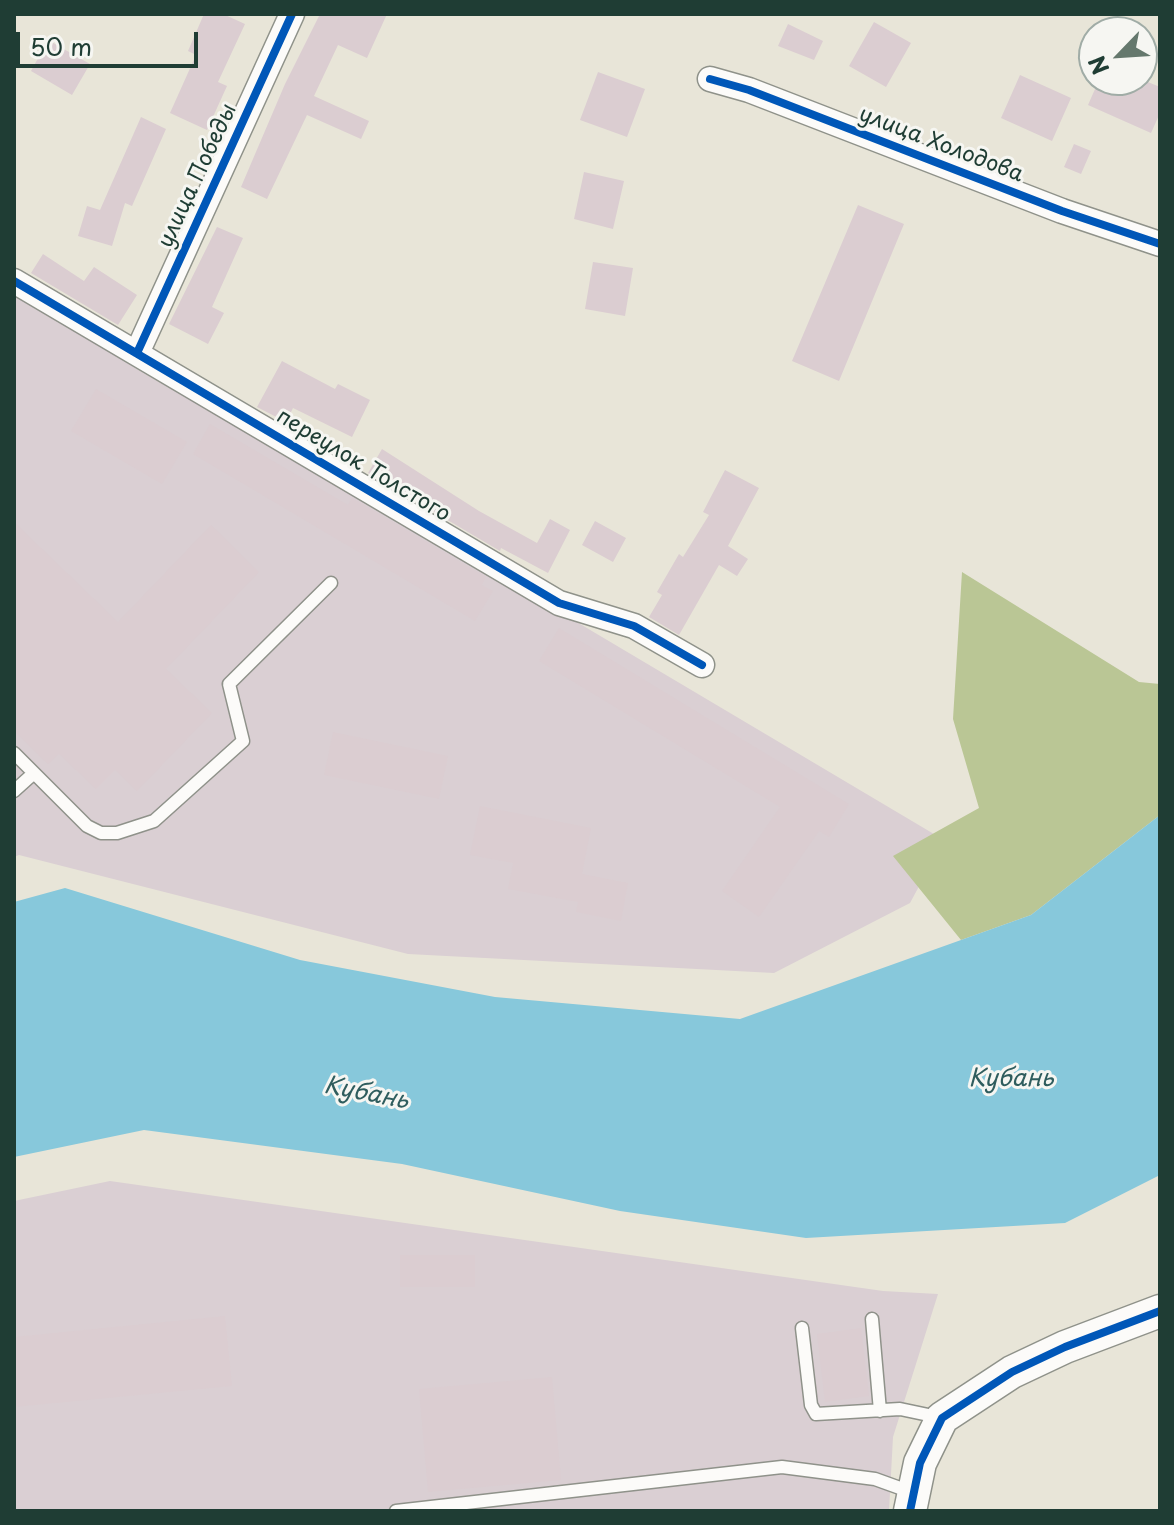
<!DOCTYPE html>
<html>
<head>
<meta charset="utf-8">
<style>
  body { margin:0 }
  #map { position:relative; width:1174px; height:1525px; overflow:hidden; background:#e8e5d8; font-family:"Playpen Sans",sans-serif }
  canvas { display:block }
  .frame { position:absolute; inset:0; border:16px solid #1f3d34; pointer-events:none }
  .north { position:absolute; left:1078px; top:16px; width:80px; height:80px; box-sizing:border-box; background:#f6f6f2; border:2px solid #a0aca6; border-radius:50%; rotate:245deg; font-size:22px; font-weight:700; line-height:32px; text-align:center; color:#1f3d34 }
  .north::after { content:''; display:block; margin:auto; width:28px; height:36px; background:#65786d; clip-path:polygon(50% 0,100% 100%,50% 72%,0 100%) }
  .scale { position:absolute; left:16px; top:32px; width:182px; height:36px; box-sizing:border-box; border:4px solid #1f3d34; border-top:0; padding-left:10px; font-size:24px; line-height:28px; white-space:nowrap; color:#1f3d34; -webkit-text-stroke:6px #f6f6f2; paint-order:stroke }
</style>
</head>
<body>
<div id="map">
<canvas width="1174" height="1525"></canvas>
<div class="frame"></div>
<div class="north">N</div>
<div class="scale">50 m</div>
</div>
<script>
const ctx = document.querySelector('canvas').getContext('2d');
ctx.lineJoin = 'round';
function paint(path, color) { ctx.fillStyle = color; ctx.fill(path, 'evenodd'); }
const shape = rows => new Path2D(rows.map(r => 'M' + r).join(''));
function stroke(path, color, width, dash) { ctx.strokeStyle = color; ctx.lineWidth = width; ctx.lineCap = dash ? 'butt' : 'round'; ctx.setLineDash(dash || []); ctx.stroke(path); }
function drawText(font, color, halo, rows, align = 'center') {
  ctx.font = font + ' "Playpen Sans",sans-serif'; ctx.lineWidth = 6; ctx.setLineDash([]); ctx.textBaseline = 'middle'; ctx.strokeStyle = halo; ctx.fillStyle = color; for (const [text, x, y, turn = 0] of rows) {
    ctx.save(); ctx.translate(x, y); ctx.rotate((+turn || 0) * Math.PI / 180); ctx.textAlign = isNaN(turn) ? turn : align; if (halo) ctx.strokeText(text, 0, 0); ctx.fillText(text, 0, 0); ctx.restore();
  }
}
const industrial = shape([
  [14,293,140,371,538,599,944,840,910,903,774,973,408,954,19,855,14,857],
  [110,1181,883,1291,938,1294,893,1437,889,1511,14,1511,14,1201]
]);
const forest = shape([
  [962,572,1139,682,1160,684,1160,815,1031,915,961,940,893,856,979,808,953,719]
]);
const water = shape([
  [1160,815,1160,1175,1065,1223,806,1238,620,1211,402,1164,144,1130,14,1157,14,902,65,888,300,960,495,997,740,1019,1031,915]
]);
const building = shape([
  [204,14,223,14,245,24,218,82,227,86,207,130,170,113,196,55,188,51],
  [320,14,387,14,367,58,338,45,314,96,369,121,361,139,307,115,267,199,241,187,285,84],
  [874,22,911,43,886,87,849,66],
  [788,24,823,41,814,60,778,46],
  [48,40,90,64,72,95,31,71],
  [598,72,645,89,627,137,580,120],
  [1020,75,1071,98,1052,141,1001,118],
  [1099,80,1143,80,1160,87,1160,113,1151,133,1088,105],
  [141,117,166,129,132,206,125,203,112,246,78,236,87,206,100,210],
  [1074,144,1091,151,1081,174,1064,167],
  [584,172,624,181,613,229,574,219],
  [858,205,904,224,839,381,792,361],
  [217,227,243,238,212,307,224,313,208,344,169,324],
  [43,254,84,281,94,267,137,295,118,325,31,273],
  [593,262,633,268,625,316,585,309],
  [282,361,335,389,338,384,370,400,352,437,293,408,286,422,257,407],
  [96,389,187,442,162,484,71,431],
  [210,424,348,505,352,498,486,577,482,585,493,591,475,621,193,454],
  [382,449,479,511,537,543,550,519,570,530,548,573,501,548,500,551,368,473],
  [725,470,759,488,728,546,748,559,737,576,719,565,679,635,649,617,662,595,657,592,679,554,683,557,709,515,703,512],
  [595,521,626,538,613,562,582,545],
  [14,522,118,622,211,525,259,572,166,669,212,713,137,791,115,770,96,789,59,754,48,764,14,731],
  [559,628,849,804,829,837,819,831,759,917,722,891,780,807,539,661],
  [333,732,448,756,439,799,324,775],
  [480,806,591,828,582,874,628,883,621,921,576,912,578,902,508,889,513,863,470,855],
  [400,1255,475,1255,475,1287,400,1287],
  [225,1316,232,1386,14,1407,14,1337],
  [861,1328,869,1396,825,1402,817,1334],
  [552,1377,561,1480,428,1492,419,1389]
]);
const lane = shape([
  [14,753,87,826,101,833,117,833,154,821,243,741,229,684,331,583],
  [14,791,34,773],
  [872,1319,880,1411],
  [802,1328,811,1405,816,1414,900,1409,938,1417],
  [396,1511,782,1467,875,1479,911,1492]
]);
const street = shape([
  [710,79,749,90,1062,211,1160,244],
  [14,281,559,603,634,626,702,665],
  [137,353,292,14]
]);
const secondary = shape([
  [910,1511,920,1463,942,1418,1012,1372,1065,1347,1160,1311]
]);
const cycleway = shape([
  [710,79,749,90,1062,211,1160,244],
  [14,281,559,603,634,626,702,665],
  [137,353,292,14],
  [910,1511,920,1463,942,1418,1012,1372,1065,1347,1160,1311]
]);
const streetNames = [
  ["улица Холодова",941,145,21],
  ["улица Победы",198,176,-65],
  ["переулок Толстого",363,466,31]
];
const waterNames = [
  ["Кубань",1011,1079],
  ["Кубань",366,1094,11]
];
paint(industrial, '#dacfd3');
paint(forest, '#bac695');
paint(water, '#87c8db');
paint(building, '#dbcdd1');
stroke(lane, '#8f928a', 15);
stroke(street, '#8f928a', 27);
stroke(secondary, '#8f928a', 35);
stroke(lane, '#fcfbf9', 12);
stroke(street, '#fcfbf9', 24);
stroke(secondary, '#fcfbf9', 32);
stroke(cycleway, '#0057b8', 8);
drawText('22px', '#1f3d34', '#f6f6f2', streetNames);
drawText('italic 24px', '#2f5d5e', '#f6f6f2', waterNames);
</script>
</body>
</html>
